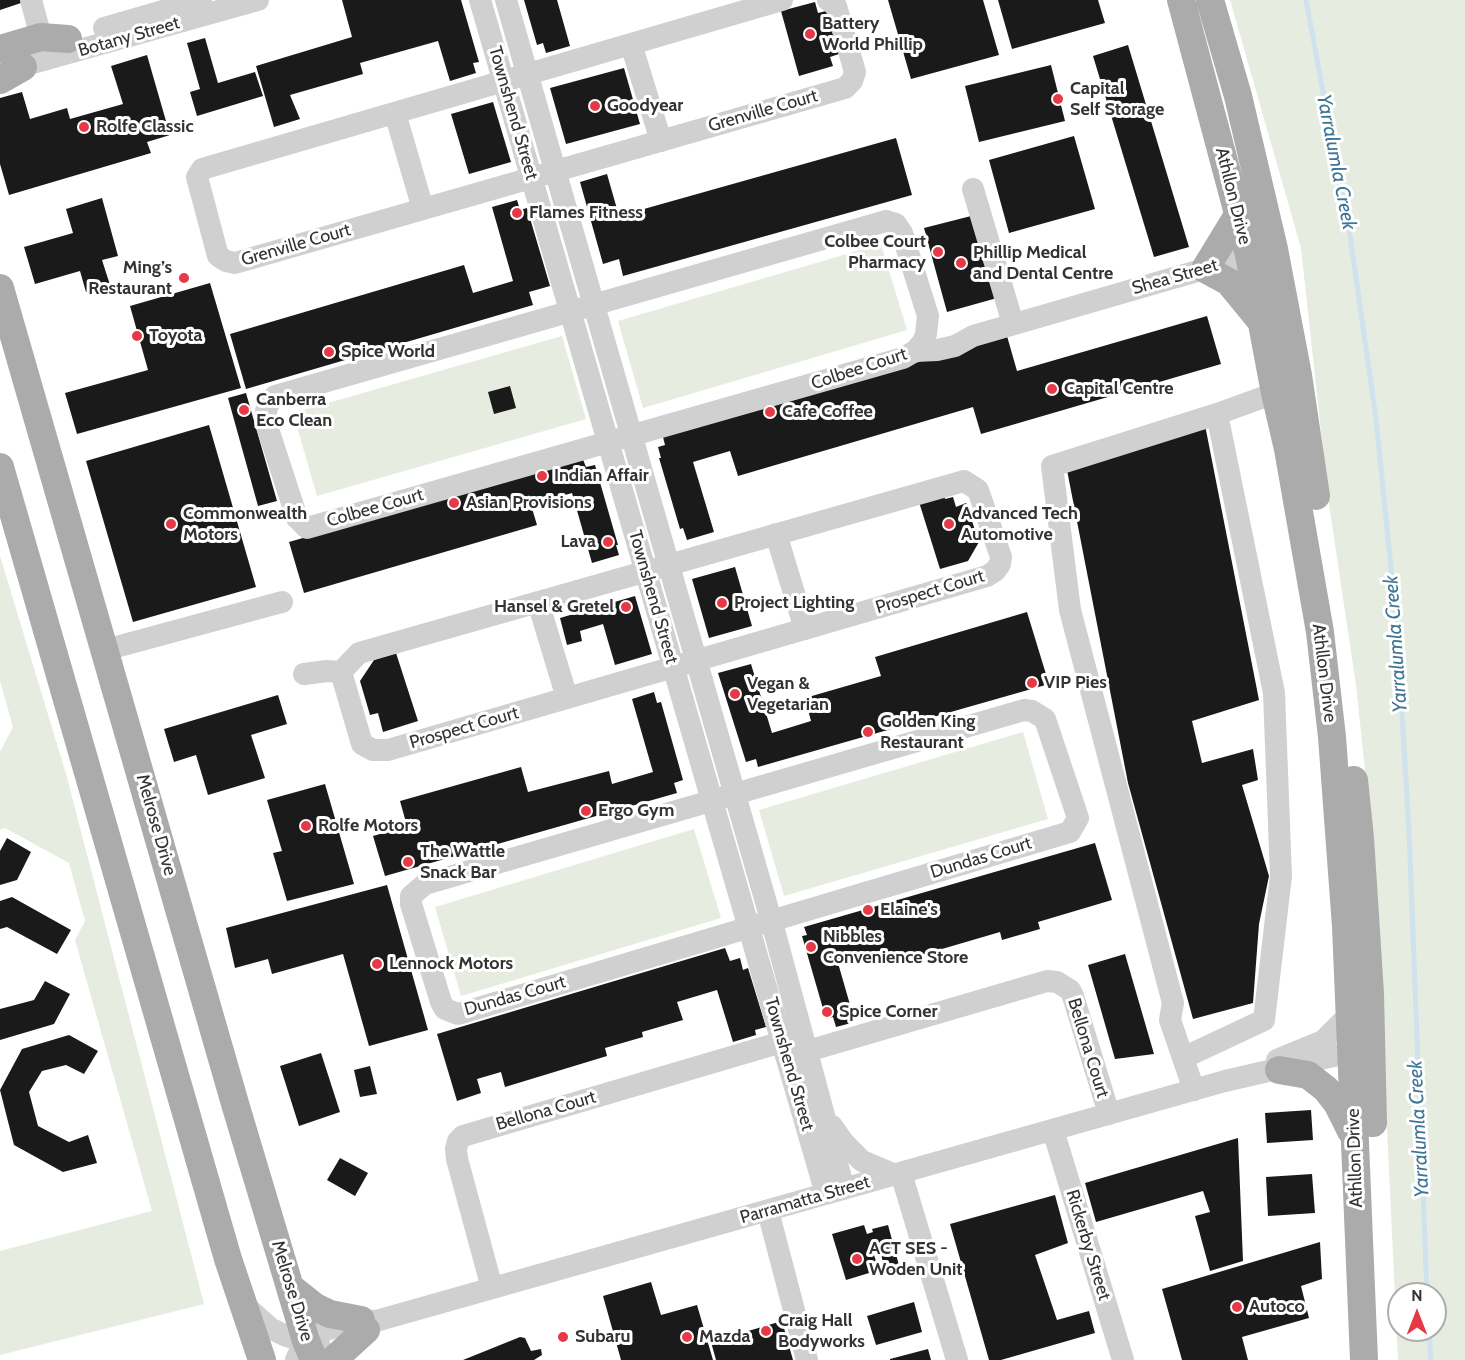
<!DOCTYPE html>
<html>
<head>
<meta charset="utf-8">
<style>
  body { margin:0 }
  #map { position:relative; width:1465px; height:1360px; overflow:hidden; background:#fff; font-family:Cabin,sans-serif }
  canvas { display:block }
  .north { position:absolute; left:1387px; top:1282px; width:60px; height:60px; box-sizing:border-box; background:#fff; border:2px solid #adadad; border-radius:50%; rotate:0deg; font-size:16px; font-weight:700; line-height:24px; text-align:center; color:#333 }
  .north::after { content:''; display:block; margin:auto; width:21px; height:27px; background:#e63946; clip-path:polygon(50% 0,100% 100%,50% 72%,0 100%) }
</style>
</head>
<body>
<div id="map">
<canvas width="1465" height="1360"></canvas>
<div class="north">N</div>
</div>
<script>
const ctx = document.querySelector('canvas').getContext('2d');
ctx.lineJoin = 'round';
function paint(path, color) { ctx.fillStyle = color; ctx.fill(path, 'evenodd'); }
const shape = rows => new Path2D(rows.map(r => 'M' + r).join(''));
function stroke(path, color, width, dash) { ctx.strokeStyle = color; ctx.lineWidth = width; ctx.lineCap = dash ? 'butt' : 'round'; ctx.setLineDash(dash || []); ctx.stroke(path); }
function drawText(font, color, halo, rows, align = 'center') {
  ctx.font = font + ' Cabin,sans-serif'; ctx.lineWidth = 6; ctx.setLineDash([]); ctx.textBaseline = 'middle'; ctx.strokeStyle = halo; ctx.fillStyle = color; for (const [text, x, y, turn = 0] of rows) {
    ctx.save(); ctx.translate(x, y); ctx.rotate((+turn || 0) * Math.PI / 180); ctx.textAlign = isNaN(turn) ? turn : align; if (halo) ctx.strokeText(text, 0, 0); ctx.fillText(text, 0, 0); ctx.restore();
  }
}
const green = shape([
  [1230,0,1465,0,1465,1360,1398,1360,1374,855,1356,685,1329,504,1301,248],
  [1399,1294,1435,1294,1435,1330,1399,1330],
  [881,244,907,330,643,408,618,321],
  [562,336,586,419,317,496,293,413],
  [0,556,66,774,204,1304,0,1355,0,1251,152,1211,75,940,85,921,69,863,5,828,0,830,0,752,13,727,0,681],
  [1023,732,1048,819,784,896,759,810],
  [694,829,721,918,461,996,435,907]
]);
const stream = shape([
  [1306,0,1350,236,1376,419,1397,628,1409,832,1427,1294],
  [1429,1330,1431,1360]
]);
const building = shape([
  [0,0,20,0,21,3,0,10],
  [342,0,461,0,479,62,473,63,476,73,450,81,438,41,360,63,363,74,290,95,300,119,274,127,256,66,352,37],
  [524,0,557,0,570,46,546,53,543,43,537,45],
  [888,0,983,0,999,55,911,79],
  [998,0,1098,0,1105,23,1012,49],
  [815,2,818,13,826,11,839,54,830,57,833,66,799,76,781,11],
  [205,38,218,83,255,72,263,96,197,116,190,92,200,89,187,43],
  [1128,45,1189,247,1154,257,1093,56],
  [147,55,170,135,147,142,151,153,9,195,0,164,0,98,22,92,30,119,67,108,70,119,123,104,111,66],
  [1051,65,1065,121,979,142,965,86],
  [624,68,640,124,566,144,550,88],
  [493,102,511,162,469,174,451,114],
  [1074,136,1095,209,1009,233,989,160],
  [896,138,912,195,623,276,619,259,603,264,580,182,607,174,619,216],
  [102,198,118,256,102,260,110,285,86,292,80,271,35,284,24,247,73,233,66,209],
  [517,200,520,210,527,208,550,286,529,292,533,305,246,389,230,334,464,265,473,293,513,281,492,207],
  [975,215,997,298,947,312,924,228],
  [210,283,241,388,77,434,65,393,148,370,130,306],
  [1207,316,1221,364,981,434,973,407,738,476,730,451,693,462,714,532,687,540,683,528,680,529,659,458,661,458,658,447,665,445,663,437,1007,336,1017,371],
  [510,386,516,408,494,414,488,392],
  [246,393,277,501,258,506,228,398],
  [209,425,256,587,133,622,86,461],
  [1205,425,1259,700,1192,721,1202,763,1253,749,1258,780,1242,785,1269,876,1259,924,1253,1003,1193,1019,1128,783,1066,465],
  [582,457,586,467,595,465,618,545,616,545,619,555,592,563,572,493,531,505,537,525,304,593,289,542],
  [944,495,945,499,953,497,956,507,966,503,979,542,968,561,940,569,919,502],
  [735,567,752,626,709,638,692,579],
  [635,596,652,654,615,665,603,624,580,631,582,641,567,645,560,618],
  [1027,612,1049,684,758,767,756,759,746,762,718,673,751,664,772,733,811,721,805,698,881,676,875,657],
  [396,653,418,721,383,732,378,713,370,715,360,681,374,660],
  [654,692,657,703,661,702,683,780,674,783,677,793,385,876,373,836,407,826,400,801,521,767,528,792,609,771,612,784,653,772,632,699],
  [278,695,287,724,251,735,265,778,208,795,196,755,174,762,164,729],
  [325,784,354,884,287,901,273,853,282,851,267,800],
  [7,838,31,852,17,880,0,885,0,851],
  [1095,843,1112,900,1038,922,1040,929,1002,940,1000,932,884,966,880,951,838,963,855,1022,836,1027,833,1017,826,1019,802,936,807,935,804,927],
  [387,885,428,1030,369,1046,343,954,272,974,268,959,235,968,226,928],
  [12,897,71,930,57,954,7,927,0,929,0,901],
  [725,948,730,961,740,958,743,970,748,968,766,1027,755,1030,756,1035,733,1042,717,990,677,1002,683,1020,642,1032,643,1037,605,1048,607,1056,505,1087,501,1072,477,1079,481,1093,457,1101,437,1034],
  [1125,954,1154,1054,1115,1059,1088,965],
  [45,981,70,994,54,1024,0,1040,0,1009,34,1000],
  [69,1035,98,1051,84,1074,66,1065,42,1071,29,1092,38,1126,69,1142,88,1135,97,1163,63,1172,14,1145,0,1090,22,1049],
  [321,1053,340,1112,299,1126,280,1066],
  [370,1066,377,1094,360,1097,354,1070],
  [1311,1110,1313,1140,1267,1143,1265,1113],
  [1238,1138,1243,1261,1210,1271,1195,1216,1210,1212,1203,1191,1096,1222,1085,1183],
  [340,1158,368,1173,355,1196,327,1180],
  [1312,1174,1315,1213,1268,1216,1266,1177],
  [1055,1195,1068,1243,1035,1255,1057,1320,1089,1311,1095,1333,1001,1360,989,1360,950,1224],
  [864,1225,867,1234,873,1232,872,1229,888,1225,900,1269,886,1273,880,1251,872,1249,879,1270,846,1280,832,1234],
  [1320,1242,1322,1279,1301,1286,1309,1318,1242,1337,1248,1360,1182,1360,1162,1289],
  [651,1282,661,1315,697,1305,713,1360,621,1360,603,1296],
  [914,1302,922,1332,876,1345,867,1316],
  [782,1321,793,1360,716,1360,711,1342],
  [520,1337,525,1338,531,1351,541,1349,542,1355,534,1360,463,1360],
  [928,1349,931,1360,890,1360,890,1359]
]);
const minor = shape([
  [31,0,41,37],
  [480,0,826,1194],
  [506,0,774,930,844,1189],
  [782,0,202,169,197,177,218,256,226,261,235,263,845,88,852,81,855,72,836,6,828,0],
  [104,28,201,0],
  [631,44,661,141],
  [8,70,258,0],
  [395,113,423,209],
  [973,189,1013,324],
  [886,221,896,224,902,233,928,316,926,334,923,342,915,351,903,358,307,528,297,518,265,420,266,411,269,403,275,396,886,221],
  [915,351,937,350,955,346,973,336,1018,323,1263,252],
  [964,481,978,490,1001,557,1000,564,995,571,987,576,388,750,373,750,362,744,341,672,359,653,964,481],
  [776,534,805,629],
  [538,602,567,698],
  [105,650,282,602],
  [304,674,327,671,341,672],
  [1024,710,1032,711,1045,719,1078,818,1070,832,458,1014,445,1009,441,1002,411,904,411,896,425,884,1024,710],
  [794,1055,1047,981,1057,982,1070,990,1073,996,1109,1114],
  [1183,1058,1264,1020,1281,876,1274,693,1217,414],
  [1277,1060,1323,1041,1350,1014],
  [1194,1090,1170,1020,1173,1003,1070,610,1052,466,1217,414,1275,393,1287,383],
  [832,1126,844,1143,862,1161,895,1175],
  [1053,1130,1123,1360],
  [901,1173,957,1360],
  [768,1211,807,1360],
  [492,1288,457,1159,456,1149,458,1141,463,1136,782,1042],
  [242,1303,270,1328,284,1335,315,1345,319,1344],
  [296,1360,300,1351,313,1334,342,1325,361,1320,376,1321,1225,1081,1351,1052]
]);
const major = shape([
  [1181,0,1249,255,1275,393,1288,449,1320,632,1332,737,1346,926,1364,1360],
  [1210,0,1238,96,1274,249,1298,375,1316,496],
  [0,49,41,37,68,39],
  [0,80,23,67],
  [1238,215,1205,269,1229,282,1261,321],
  [0,288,236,1107,306,1341,314,1360],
  [0,467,228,1259,262,1360],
  [1354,780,1360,838,1370,994,1373,1123],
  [1279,1070,1308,1075,1326,1089,1337,1103,1351,1131],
  [290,1287,315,1307,330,1314,361,1320],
  [333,1360,366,1330]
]);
const markers = [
  [810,34,6,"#e63946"],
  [1058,99,6,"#e63946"],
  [595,106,6,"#e63946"],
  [84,127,6,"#e63946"],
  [517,213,6,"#e63946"],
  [938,252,6,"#e63946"],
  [961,263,6,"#e63946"],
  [184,278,6,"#e63946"],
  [137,336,6,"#e63946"],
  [329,352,6,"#e63946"],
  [1052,389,6,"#e63946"],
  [244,410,6,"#e63946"],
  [770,412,6,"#e63946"],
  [542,476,6,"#e63946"],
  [454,503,6,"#e63946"],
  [171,524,6,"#e63946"],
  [949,524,6,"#e63946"],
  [608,542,6,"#e63946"],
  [722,603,6,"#e63946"],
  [626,607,6,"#e63946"],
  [1032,683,6,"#e63946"],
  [735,694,6,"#e63946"],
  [868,732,6,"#e63946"],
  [586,811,6,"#e63946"],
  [306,826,6,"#e63946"],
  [408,862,6,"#e63946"],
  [868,910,6,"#e63946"],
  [811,947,6,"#e63946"],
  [377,964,6,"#e63946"],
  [827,1012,6,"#e63946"],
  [857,1259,6,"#e63946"],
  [1237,1307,6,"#e63946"],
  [766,1331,6,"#e63946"],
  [563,1337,6,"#e63946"],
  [687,1337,6,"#e63946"]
];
const poiNames = [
  ["Battery",822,24],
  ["World Phillip",822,45],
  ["Capital",1070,89],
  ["Self Storage",1070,110],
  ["Goodyear",607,106],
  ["Rolfe Classic",96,127],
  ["Flames Fitness",529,213],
  ["Colbee Court",926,242,"right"],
  ["Pharmacy",926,263,"right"],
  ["Phillip Medical",973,253],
  ["and Dental Centre",973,274],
  ["Ming’s",172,268,"right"],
  ["Restaurant",172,289,"right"],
  ["Toyota",149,336],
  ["Spice World",341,352],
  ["Capital Centre",1064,389],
  ["Canberra",256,400],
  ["Eco Clean",256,421],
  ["Cafe Coffee",782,412],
  ["Indian Affair",554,476],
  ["Asian Provisions",466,503],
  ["Commonwealth",183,514],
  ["Motors",183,535],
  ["Advanced Tech",961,514],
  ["Automotive",961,535],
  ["Lava",596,542,"right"],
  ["Project Lighting",734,603],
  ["Hansel & Gretel",614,607,"right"],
  ["VIP Pies",1044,683],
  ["Vegan &",747,684],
  ["Vegetarian",747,705],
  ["Golden King",880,722],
  ["Restaurant",880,743],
  ["Ergo Gym",598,811],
  ["Rolfe Motors",318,826],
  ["The Wattle",420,852],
  ["Snack Bar",420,873],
  ["Elaine's",880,910],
  ["Nibbles",823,937],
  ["Convenience Store",823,958],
  ["Lennock Motors",389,964],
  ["Spice Corner",839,1012],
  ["ACT SES -",869,1249],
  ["Woden Unit",869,1270],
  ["Autoco",1249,1307],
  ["Craig Hall",778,1321],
  ["Bodyworks",778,1342],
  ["Subaru",575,1337],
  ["Mazda",699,1337]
];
const streetNames = [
  ["Botany Street",129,37,-16],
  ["Grenville Court",763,111,-16],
  ["Townshend Street",513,113,74],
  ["Athllon Drive",1233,196,76],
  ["Grenville Court",296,245,-16],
  ["Shea Street",1175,277,-16],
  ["Colbee Court",859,369,-18],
  ["Colbee Court",375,508,-16],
  ["Prospect Court",930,592,-17],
  ["Townshend Street",653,597,74],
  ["Athllon Drive",1324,673,83],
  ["Prospect Court",464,728,-16],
  ["Melrose Drive",156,825,74],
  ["Dundas Court",981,858,-17],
  ["Dundas Court",515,996,-16],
  ["Bellona Court",1088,1048,73],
  ["Townshend Street",789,1064,74],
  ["Bellona Court",546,1111,-16],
  ["Athllon Drive",1355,1158,-92],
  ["Parramatta Street",805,1200,-16],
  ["Rickerby Street",1088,1245,73],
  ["Melrose Drive",292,1291,73]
];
const waterNames = [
  ["Yarralumla Creek",1336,162,79],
  ["Yarralumla Creek",1396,644,-94],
  ["Yarralumla Creek",1419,1129,-93]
];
paint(green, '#e6ecdf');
stroke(stream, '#cfe2ee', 5);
paint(building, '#1a1a1a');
stroke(minor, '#d0d0d0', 22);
stroke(major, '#ababab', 28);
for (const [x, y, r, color] of markers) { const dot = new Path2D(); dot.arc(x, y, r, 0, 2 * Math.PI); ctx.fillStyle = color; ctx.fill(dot); stroke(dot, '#fff', 2); }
drawText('bold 18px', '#333', '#fff', poiNames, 'left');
drawText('18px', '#333', '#fff', streetNames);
drawText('italic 20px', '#3f7597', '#fff', waterNames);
</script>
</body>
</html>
